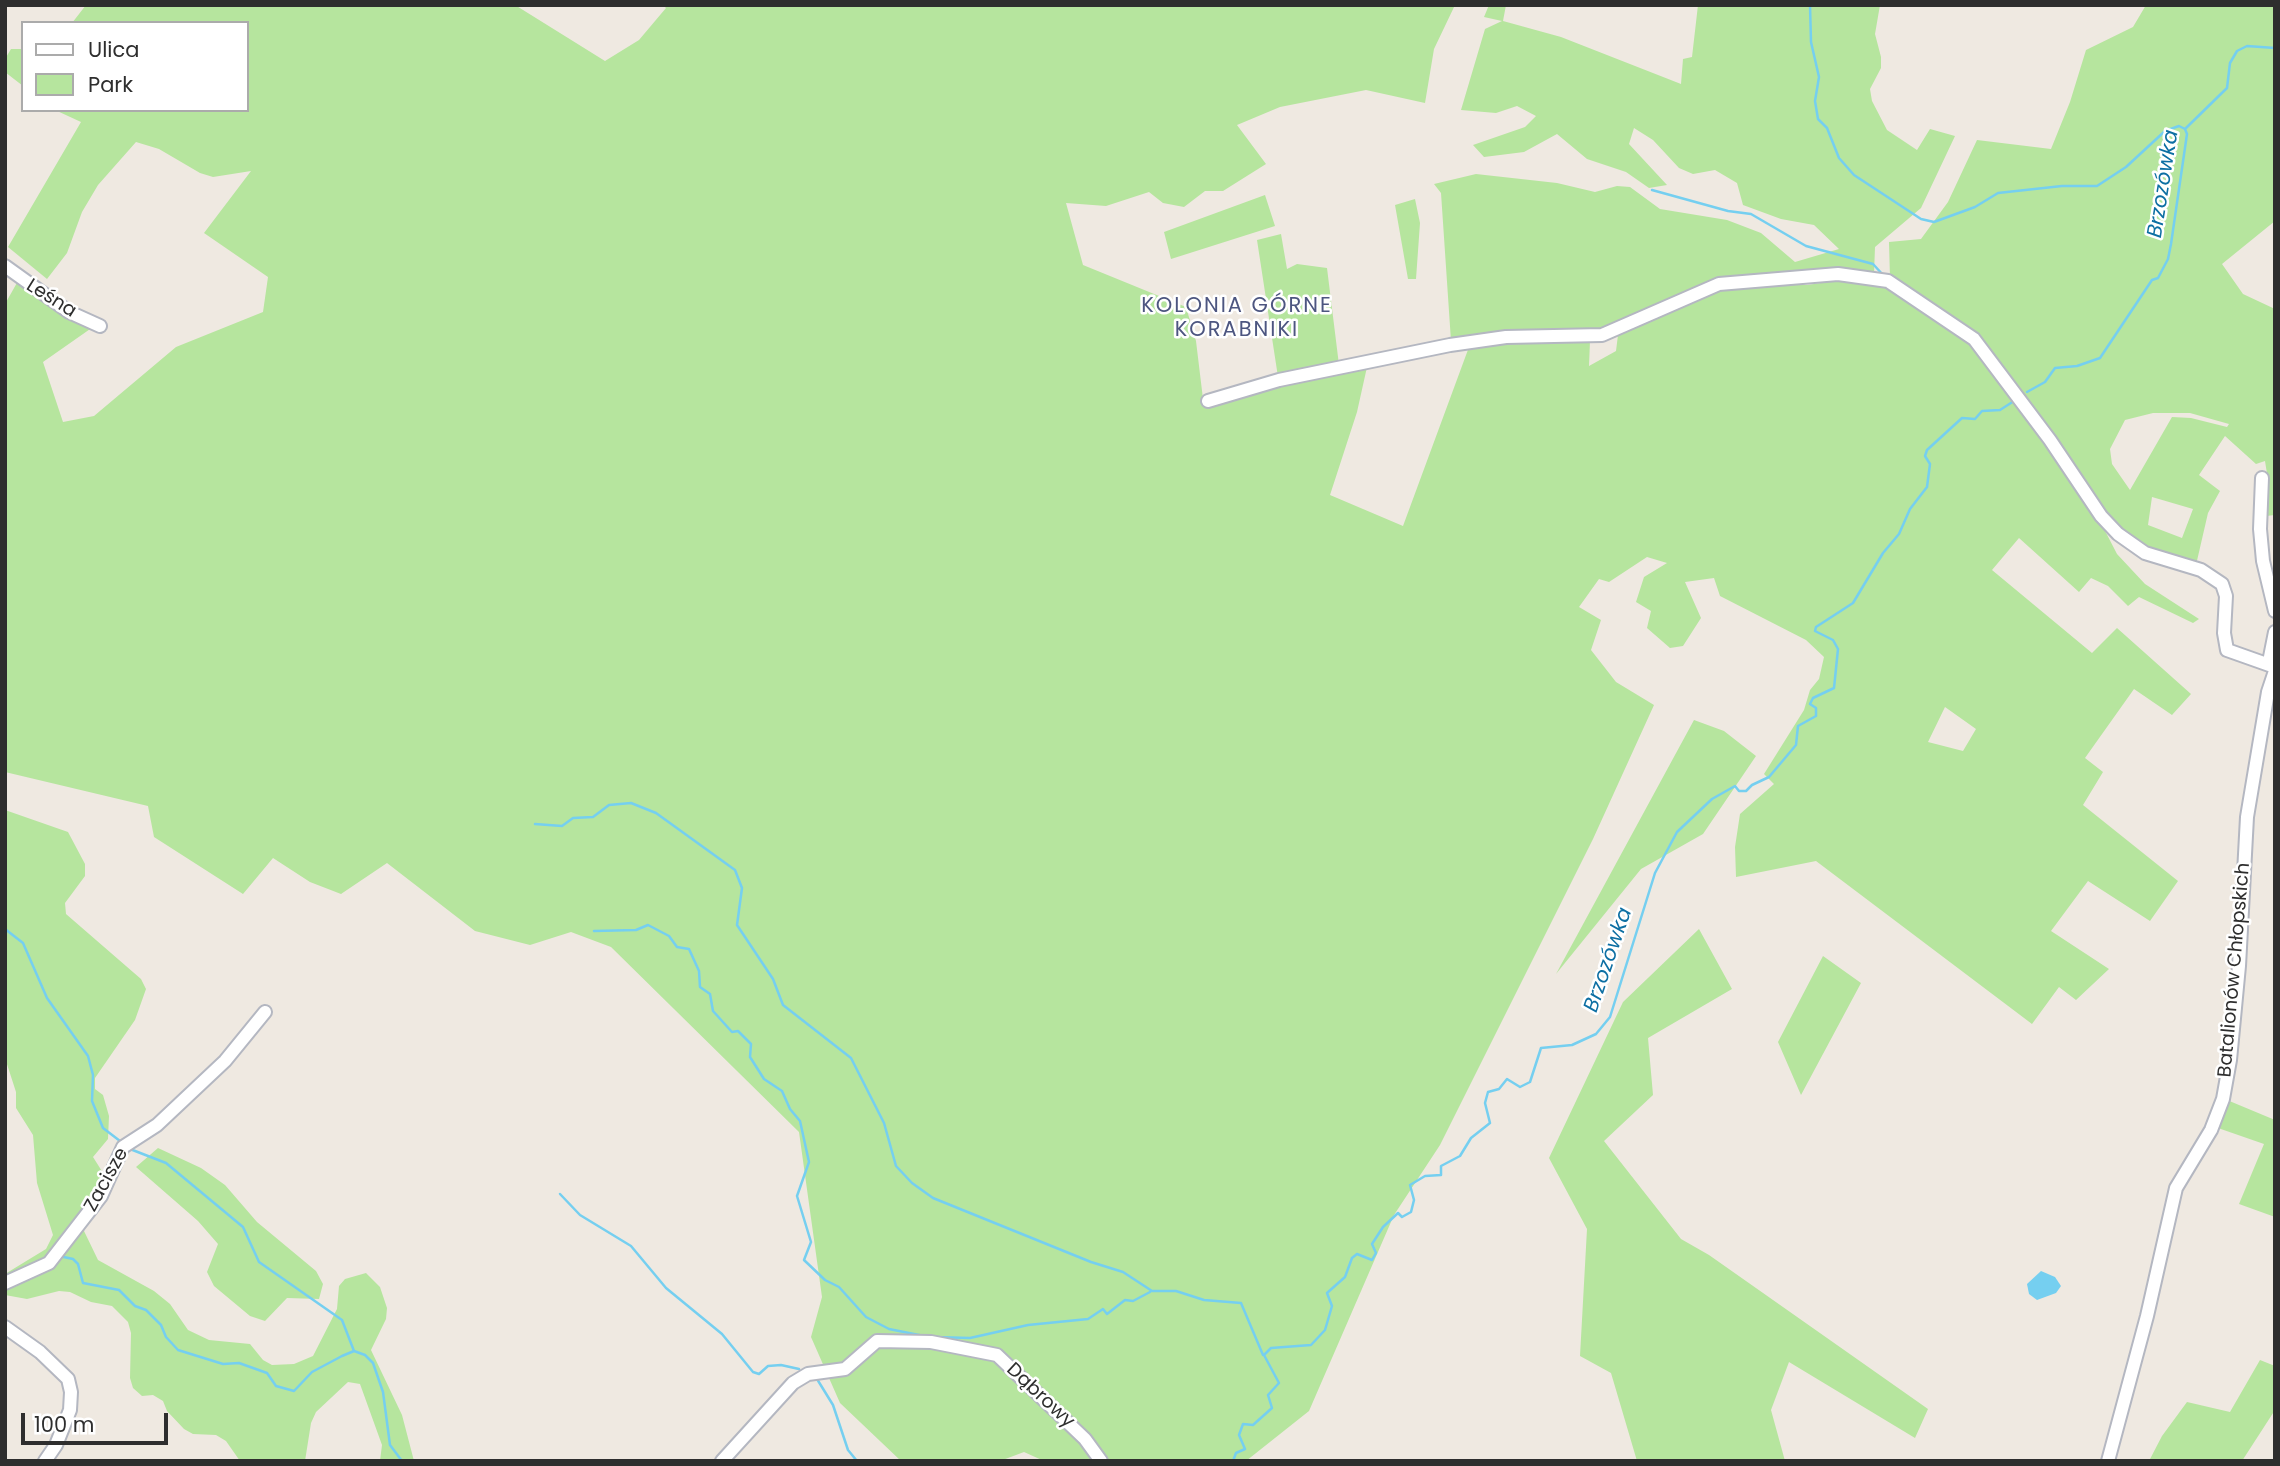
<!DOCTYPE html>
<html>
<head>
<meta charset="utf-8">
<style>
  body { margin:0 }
  #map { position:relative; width:2280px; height:1466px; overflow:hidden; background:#efe9e1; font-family:Poppins,sans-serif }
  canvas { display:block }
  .frame { position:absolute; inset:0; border:7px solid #2e2e2e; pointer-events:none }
  .legend { position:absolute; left:21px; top:21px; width:228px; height:91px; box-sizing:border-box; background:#fff; border:2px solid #ababab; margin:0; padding:9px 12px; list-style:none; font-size:21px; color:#2e2e2e }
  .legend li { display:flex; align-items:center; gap:14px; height:35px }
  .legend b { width:35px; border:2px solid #ababab }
  .scale { position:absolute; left:21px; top:1413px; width:147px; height:32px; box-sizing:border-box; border:4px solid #2e2e2e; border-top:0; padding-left:9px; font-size:21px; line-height:24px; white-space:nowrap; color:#2e2e2e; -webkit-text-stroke:5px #fff; paint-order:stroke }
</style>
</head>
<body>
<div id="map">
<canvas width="2280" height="1466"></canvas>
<div class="frame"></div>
<ul class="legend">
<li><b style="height:9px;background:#fff"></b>Ulica</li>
<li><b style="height:19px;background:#b6e59e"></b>Park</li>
</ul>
<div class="scale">100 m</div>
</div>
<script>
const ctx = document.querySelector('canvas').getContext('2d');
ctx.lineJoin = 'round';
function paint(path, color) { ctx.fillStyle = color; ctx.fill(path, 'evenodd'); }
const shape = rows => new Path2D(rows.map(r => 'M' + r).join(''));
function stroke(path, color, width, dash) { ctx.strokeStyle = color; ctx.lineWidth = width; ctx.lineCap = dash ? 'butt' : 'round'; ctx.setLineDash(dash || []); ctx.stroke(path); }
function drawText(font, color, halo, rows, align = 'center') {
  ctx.font = font + ' Poppins,sans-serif'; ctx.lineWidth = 5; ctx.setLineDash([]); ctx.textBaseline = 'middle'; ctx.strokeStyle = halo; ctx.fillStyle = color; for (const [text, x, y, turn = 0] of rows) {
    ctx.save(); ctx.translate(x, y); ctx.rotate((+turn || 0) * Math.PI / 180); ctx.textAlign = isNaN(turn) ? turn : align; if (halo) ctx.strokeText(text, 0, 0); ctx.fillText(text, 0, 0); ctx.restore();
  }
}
const green = shape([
  [86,5,515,5,605,61,639,40,666,8,663,5,1455,5,1434,49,1425,103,1366,90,1280,107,1237,125,1266,164,1223,191,1205,191,1184,207,1163,203,1149,192,1106,206,1066,203,1083,265,1186,307,1196,341,1203,399,1367,367,1357,412,1330,495,1403,526,1469,347,1507,341,1590,341,1589,366,1616,351,1618,335,1692,299,1720,287,1743,284,1807,285,1841,280,1875,282,1950,316,1910,288,1890,278,1889,242,1921,239,1948,202,1977,140,2051,149,2070,102,2086,50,2133,27,2146,5,2275,5,2275,221,2222,264,2243,294,2275,309,2275,515,2266,516,2268,480,2265,461,2256,464,2225,436,2199,475,2220,491,2208,513,2196,565,2166,557,2102,525,2117,554,2145,584,2199,619,2193,623,2139,597,2128,606,2108,586,2091,578,2079,592,2019,538,1992,570,2092,653,2117,628,2191,694,2172,715,2134,689,2085,758,2103,772,2083,805,2178,881,2150,921,2088,881,2051,931,2109,969,2076,1000,2059,987,2032,1024,1816,861,1736,877,1735,847,1740,814,1774,784,1764,774,1804,710,1810,690,1819,679,1824,657,1806,640,1720,596,1714,578,1685,582,1701,618,1683,646,1670,648,1647,628,1651,611,1636,602,1644,577,1667,563,1647,557,1609,582,1599,579,1579,607,1601,620,1591,650,1616,682,1654,705,1593,839,1440,1145,1394,1215,1309,1411,1246,1461,1044,1461,1024,1452,1000,1461,901,1461,840,1403,811,1337,822,1297,799,1132,611,947,571,932,530,945,475,931,387,863,341,894,310,882,273,858,243,894,154,837,148,806,5,772,5,304,18,281,93,327,43,362,63,422,94,416,176,347,263,312,268,277,204,233,251,171,213,177,200,173,159,149,136,142,98,185,82,212,67,253,47,279,8,247,81,122,55,110,247,110,247,23,72,23],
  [2153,413,2190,413,2229,424,2227,427,2191,418,2172,417,2130,490,2112,464,2110,449,2125,420],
  [2152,497,2193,509,2182,538,2148,525],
  [1945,707,1976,729,1963,751,1928,742],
  [1489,5,1506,5,1503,21,1561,37,1681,84,1683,59,1692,57,1698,5,1880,5,1875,34,1881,57,1881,68,1870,89,1872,101,1887,130,1917,150,1930,129,1955,136,1921,208,1875,247,1874,274,1744,275,1720,279,1604,331,1451,341,1441,193,1434,184,1476,174,1557,183,1595,192,1617,186,1630,187,1660,209,1727,220,1761,233,1795,262,1839,249,1814,225,1781,219,1743,205,1737,183,1715,170,1693,174,1679,168,1653,140,1634,128,1629,144,1667,185,1649,188,1626,172,1587,159,1557,134,1524,152,1484,157,1473,145,1525,127,1536,116,1517,106,1496,113,1461,110,1485,29,1502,21,1484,17],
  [11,49,23,49,23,86,5,72,5,59],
  [1265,195,1275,226,1171,259,1164,232],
  [1415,199,1420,223,1416,279,1408,279,1395,205],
  [1281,234,1287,269,1297,264,1327,268,1339,365,1278,377,1257,240],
  [1694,720,1724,731,1756,756,1703,834,1641,869,1556,974],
  [5,810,68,832,85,864,85,876,65,903,66,914,141,979,146,989,135,1020,95,1078,95,1089,103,1095,109,1116,108,1139,93,1157,110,1184,86,1220,84,1231,98,1260,154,1291,170,1304,188,1330,209,1340,250,1344,263,1360,272,1365,294,1364,313,1356,337,1309,339,1286,345,1279,366,1273,380,1287,387,1308,386,1319,371,1350,402,1415,414,1461,380,1461,382,1445,360,1384,348,1382,316,1412,311,1423,305,1461,240,1461,226,1441,216,1435,193,1434,184,1429,167,1411,163,1401,153,1395,142,1396,133,1388,130,1378,131,1333,128,1322,112,1306,91,1302,70,1292,59,1291,27,1299,5,1295,5,1274,46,1249,53,1235,37,1183,33,1135,16,1108,16,1092,5,1058],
  [1699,929,1732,989,1648,1038,1653,1095,1604,1141,1681,1239,1709,1255,1928,1409,1915,1438,1789,1362,1771,1410,1785,1461,1637,1461,1611,1373,1580,1356,1587,1229,1549,1158,1623,1002],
  [1823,956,1861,983,1801,1095,1778,1042],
  [2227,1100,2275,1120,2275,1217,2239,1204,2264,1144,2218,1128],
  [158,1148,201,1168,225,1185,257,1222,316,1271,323,1284,319,1299,287,1298,265,1321,250,1316,214,1286,207,1272,218,1244,198,1221,136,1167],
  [2260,1360,2275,1366,2275,1410,2242,1461,2149,1461,2162,1436,2187,1402,2230,1412]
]);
const water = shape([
  [2041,1271,2055,1277,2061,1286,2056,1293,2037,1300,2029,1294,2027,1284]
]);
const stream = shape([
  [1810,5,1811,42,1819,77,1815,101,1818,119,1827,128,1839,158,1854,175,1921,219,1934,222,1975,207,1998,193,2062,186,2097,186,2126,167,2165,131,2179,126,2185,129],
  [1652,190,1728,211,1751,214,1806,246,1873,264,1884,276],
  [2027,392,2045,382,2055,368,2077,366,2100,358,2152,280,2158,278,2168,259,2171,244,2187,134,2185,129,2227,88,2230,63,2237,51,2247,46,2275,48],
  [535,824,562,826,573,818,593,817,609,805,631,803,656,813,735,870,742,888,737,925,773,979,783,1005,851,1058,884,1123,896,1166,912,1183,933,1198,1091,1262,1123,1272,1152,1291,1176,1291,1204,1300,1241,1303,1263,1355],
  [5,929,23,943,47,998,88,1056,93,1075,92,1101,103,1128,120,1141],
  [594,931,636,930,648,925,669,936,677,947,689,949,699,971,700,987,710,994,713,1011,732,1032,738,1031,751,1044,750,1057,764,1079,782,1091,790,1109,800,1121,809,1162,797,1196,811,1242,804,1260,825,1280,839,1287,866,1317,889,1329,924,1336],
  [130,1149,166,1163,243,1227,259,1262,342,1320,354,1351],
  [560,1194,580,1215,631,1246,666,1288,722,1334,753,1372,759,1374,768,1366,781,1365,799,1369],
  [59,1256,73,1259,78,1264,83,1283,119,1290,135,1306,146,1310,161,1325,166,1337,178,1350,223,1364,239,1363,267,1373,276,1386,294,1391,312,1372,342,1356,354,1351,365,1355,373,1363,383,1392,390,1445,402,1461],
  [934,1337,970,1338,1028,1325,1088,1319,1103,1309,1107,1314,1125,1300,1133,1301,1150,1292],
  [817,1379,833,1405,848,1450,857,1461],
  [1233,1461,1236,1453,1245,1449,1239,1435,1243,1424,1253,1425,1272,1408,1268,1395,1279,1383,1264,1355,1271,1348,1311,1345,1325,1330,1332,1306,1327,1293,1345,1277,1352,1258,1357,1254,1372,1260,1376,1253,1372,1244,1383,1227,1398,1213,1402,1217,1411,1212,1414,1200,1410,1185,1425,1176,1441,1175,1441,1166,1460,1156,1471,1138,1490,1123,1485,1103,1488,1092,1499,1089,1507,1079,1520,1087,1530,1082,1541,1048,1572,1045,1596,1034,1610,1017,1655,873,1677,832,1712,799,1735,786,1739,791,1746,791,1752,785,1769,777,1796,745,1798,726,1816,716,1816,708,1810,704,1813,698,1834,688,1838,649,1833,640,1815,631,1816,627,1853,603,1883,553,1899,534,1910,509,1927,487,1930,464,1925,456,1927,450,1962,418,1975,419,1982,411,2000,410,2014,401]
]);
const minor = shape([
  [5,266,69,312,100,326],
  [1208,401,1279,380,1450,345,1506,337,1602,335,1719,284,1838,274,1888,281,1974,339,2050,440,2101,516,2118,534,2145,553,2201,570,2222,584,2226,596,2224,633,2227,650,2275,667],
  [2262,478,2260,529,2263,561,2275,611],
  [2269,662,2275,632],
  [5,1283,49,1263,101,1196,123,1147,157,1125,225,1061,265,1012],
  [5,1327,40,1352,68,1379,71,1392,70,1410,56,1445,45,1461],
  [722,1461,793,1383,808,1374,845,1369,877,1341,931,1342,997,1355,1085,1439,1101,1461],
  [2108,1461,2147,1316,2176,1188,2211,1130,2223,1099,2230,1060,2239,966,2247,817,2268,692,2275,671]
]);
const streetNames = [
  ["Leśna",51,299,32],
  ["Batalionów Chłopskich",2235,970,-85],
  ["Zacisze",107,1180,-61],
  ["Dąbrowy",1040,1396,43]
];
const waterNames = [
  ["Brzozówka",2164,184,-81],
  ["Brzozówka",1609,960,-71]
];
const neighbourhoodNames = [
  ["KOLONIA GÓRNE",1237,307],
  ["KORABNIKI",1237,331]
];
paint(green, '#b6e59e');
paint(water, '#75cff0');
stroke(stream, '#75cff0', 2.5);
stroke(minor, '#b4b7c1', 16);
stroke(minor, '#fff', 12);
drawText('19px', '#2e2e2e', '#fff', streetNames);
drawText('italic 21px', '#0d6fa3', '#fff', waterNames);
ctx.letterSpacing = '2px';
drawText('21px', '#4d5680', '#fff', neighbourhoodNames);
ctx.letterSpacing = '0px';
</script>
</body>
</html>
